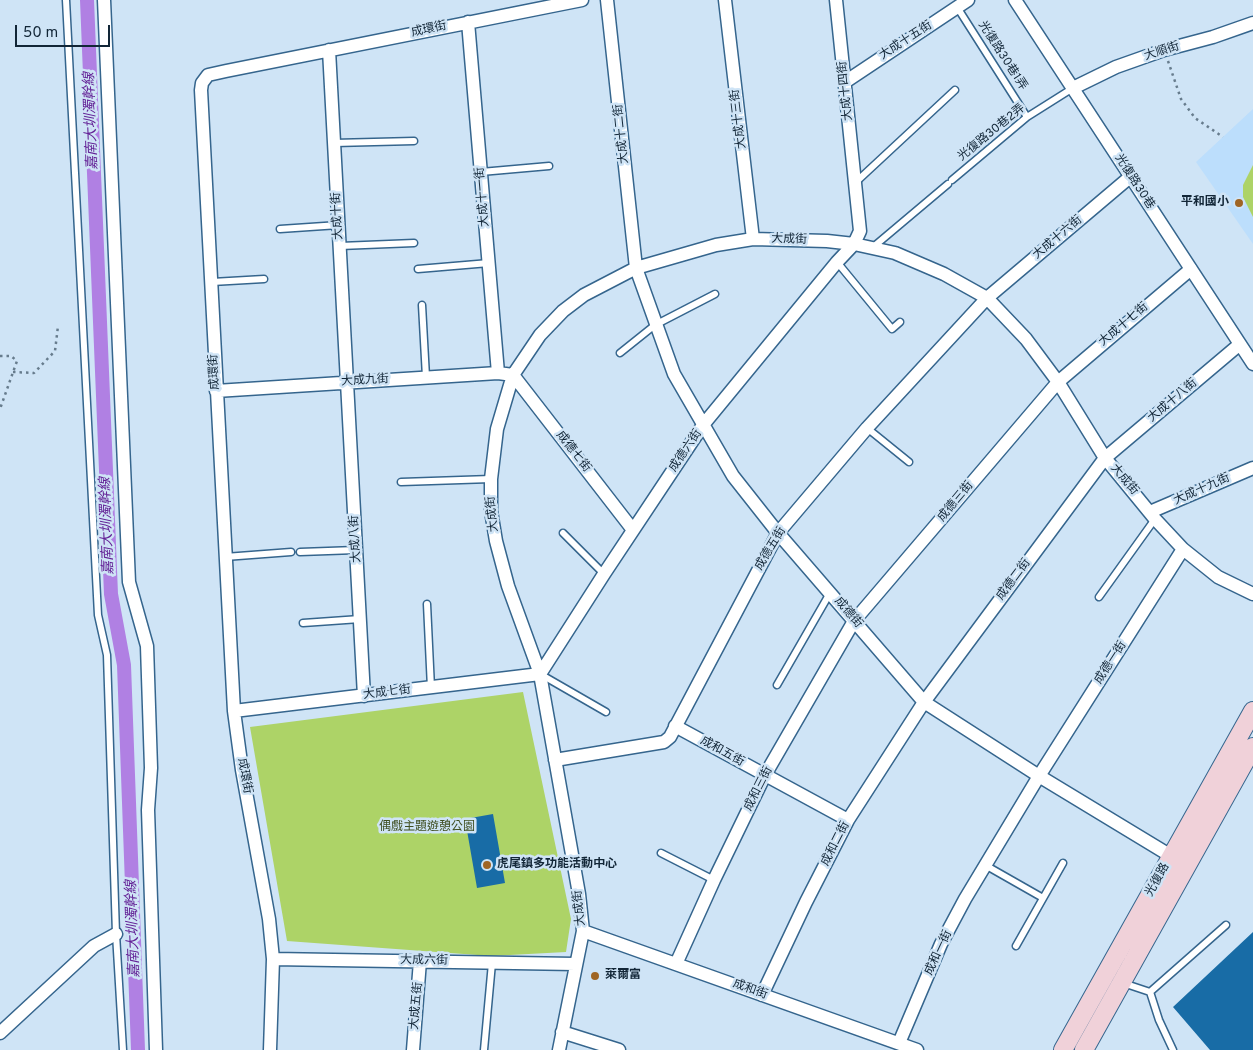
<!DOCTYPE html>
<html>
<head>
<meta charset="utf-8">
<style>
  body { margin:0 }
  #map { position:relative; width:1253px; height:1050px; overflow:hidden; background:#cfe4f6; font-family:Overpass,sans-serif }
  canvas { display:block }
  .scale { position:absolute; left:15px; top:25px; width:95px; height:22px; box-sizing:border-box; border:2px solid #122637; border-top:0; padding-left:6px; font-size:15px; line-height:18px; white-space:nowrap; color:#122637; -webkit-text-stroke:4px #cfe4f6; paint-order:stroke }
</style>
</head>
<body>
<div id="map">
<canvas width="1253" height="1050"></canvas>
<div class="scale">50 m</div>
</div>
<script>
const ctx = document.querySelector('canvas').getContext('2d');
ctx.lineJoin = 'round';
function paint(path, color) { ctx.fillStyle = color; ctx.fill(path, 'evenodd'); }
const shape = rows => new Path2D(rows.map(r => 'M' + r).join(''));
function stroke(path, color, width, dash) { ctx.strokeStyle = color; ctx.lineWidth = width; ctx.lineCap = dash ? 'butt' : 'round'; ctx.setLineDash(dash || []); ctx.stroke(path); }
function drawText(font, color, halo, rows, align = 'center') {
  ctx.font = font + ' Overpass,"Noto Sans TC",sans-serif'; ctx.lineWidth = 5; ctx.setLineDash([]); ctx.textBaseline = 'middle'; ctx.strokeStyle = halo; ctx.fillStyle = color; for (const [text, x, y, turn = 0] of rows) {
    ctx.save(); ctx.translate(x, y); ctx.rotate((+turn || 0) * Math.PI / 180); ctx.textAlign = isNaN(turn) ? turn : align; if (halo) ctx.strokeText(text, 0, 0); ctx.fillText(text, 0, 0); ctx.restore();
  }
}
const built = shape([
  [1253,109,1253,244,1196,162]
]);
const green = shape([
  [1253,165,1253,217,1243,197,1243,185],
  [523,692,571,919,566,952,491,956,287,941,250,727]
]);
const canal = shape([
  [87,0,111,594,124,665,138,1050]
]);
const building = shape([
  [493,814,505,883,477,888,465,819],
  [1253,932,1253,1050,1210,1050,1173,1007]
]);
const path = shape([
  [1168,61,1181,99,1195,118,1223,137],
  [0,356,11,356,17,361,0,409],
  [13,372,34,373,55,351,58,326]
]);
const lane = shape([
  [66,0,98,615,107,655,116,934,123,1050],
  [957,7,1027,117],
  [334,143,414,141],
  [481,172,549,166],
  [952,180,1027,117,1073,88],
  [856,182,955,90],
  [280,229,339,225],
  [340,246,414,243],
  [872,248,948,184],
  [837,262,892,329,900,322],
  [418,269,489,263],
  [212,282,264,279],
  [422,305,426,377],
  [620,353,655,325,715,294],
  [867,428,909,462],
  [401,482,491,479],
  [563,533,604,574],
  [300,552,356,550],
  [225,557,291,552],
  [1099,597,1155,519],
  [427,604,431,688],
  [303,623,360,619],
  [540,674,606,712],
  [777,685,830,593],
  [661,853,714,880],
  [985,865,1043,898],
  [1016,946,1063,863],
  [1123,983,1150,992],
  [484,1050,492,963],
  [1173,1050,1159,1020,1150,992,1226,925]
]);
const street = shape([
  [104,0,129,582,147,646,151,768,148,810,156,1050],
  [607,0,636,268,674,374,733,476,778,533,924,702,1039,776,1171,856],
  [725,0,753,239],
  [1015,0,1253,364],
  [468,22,498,373],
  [329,50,364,696],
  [845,82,968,0],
  [1073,88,1116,67,1164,50,1213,37,1253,23],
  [216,391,498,373,513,375,633,530],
  [1150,512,1253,468],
  [234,711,540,674,604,574,703,425,837,262,854,244,860,231,836,0],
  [675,726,848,820],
  [555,760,664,742,670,737,778,533,867,428,987,298,1130,177],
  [583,931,917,1050],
  [273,959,575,964],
  [676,964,714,880,765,775,854,621,1058,382,1191,269],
  [762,995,806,902,848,820,924,702,1105,458,1240,344],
  [562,1032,619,1050],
  [0,1033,94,946,116,934],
  [899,1043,941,944,965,899,1039,776,1183,549],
  [270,1050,273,959,269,919,242,770,234,711,201,90,202,83,208,75,226,71,582,0],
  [413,1050,420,961],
  [559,1050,583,931,579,894,540,674,508,586,496,541,491,511,491,479,497,429,513,375,540,335,563,311,584,295,636,268,716,245,753,239,827,241,854,244,895,253,944,274,987,298,1026,339,1058,382,1105,458,1155,519,1183,549,1218,577,1253,594]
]);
const secondary = shape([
  [1063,1050,1253,711],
  [1084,1050,1253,747]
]);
const markers = [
  [1239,203,5,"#9f6524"],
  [487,865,5,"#9f6524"],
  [595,976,5,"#9f6524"]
];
const streetNames = [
  ["成環街",429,30,-12],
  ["大成十五街",906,41,-33],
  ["大順街",1162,52,-18],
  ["光復路30巷1弄",1002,56,57],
  ["大成十四街",846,91,-96],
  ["大成十三街",739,119,-97],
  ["光復路30巷2弄",992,133,-39],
  ["大成十二街",622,134,-96],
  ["光復路30巷",1134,182,57],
  ["大成十一街",483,197,-95],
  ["大成十街",338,216,-93],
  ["大成十六街",1058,238,-40],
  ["大成街",789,240,2],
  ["大成十七街",1124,325,-40],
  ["成環街",215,372,-93],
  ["大成九街",365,381,-3],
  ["大成十八街",1173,401,-40],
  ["成德六街",686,451,-56],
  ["成德七街",573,452,52],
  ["大成街",1124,480,50],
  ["大成十九街",1202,490,-24],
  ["成德三街",956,502,-50],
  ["大成街",493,514,-96],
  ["大成八街",356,539,-93],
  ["成德五街",771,549,-59],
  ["成德二街",1014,580,-53],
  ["成德街",848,613,50],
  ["成德一街",1111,663,-57],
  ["大成七街",387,693,-7],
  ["成和五街",722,752,29],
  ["成環街",244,776,80],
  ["成和三街",759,789,-63],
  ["成和二街",836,844,-63],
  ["光復路",1158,880,-61],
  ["大成街",580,908,-96],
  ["成和一街",939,953,-65],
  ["大成六街",424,961,1],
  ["成和街",750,990,20],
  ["大成五街",417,1006,-85]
];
const poiNames = [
  ["平和國小",1229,203,"right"],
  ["虎尾鎮多功能活動中心",497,865],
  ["萊爾富",605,976]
];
const parkNames = [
  ["偶戲主題遊憩公園",427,828]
];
const waterNames = [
  ["嘉南大圳濁幹線",92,121,-92],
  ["嘉南大圳濁幹線",108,526,-92],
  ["嘉南大圳濁幹線",134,929,-92]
];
paint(built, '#bcdefc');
paint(green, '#add367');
stroke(canal, '#b080e3', 14);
paint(building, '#186ca6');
stroke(lane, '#35658d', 9);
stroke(street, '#35658d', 15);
stroke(secondary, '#35658d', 20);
stroke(path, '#677c8d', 2.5, [2.5, 4]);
stroke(lane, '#fff', 6);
stroke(street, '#fff', 12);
stroke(secondary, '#f0d1d9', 18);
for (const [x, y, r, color] of markers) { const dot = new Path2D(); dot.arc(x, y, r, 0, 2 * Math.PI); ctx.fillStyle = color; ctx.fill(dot); stroke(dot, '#cfe4f6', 2); }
drawText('12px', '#122637', '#cfe4f6', streetNames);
drawText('bold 12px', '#122637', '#cfe4f6', poiNames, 'left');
drawText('12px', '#3f4e21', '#cfe4f6', parkNames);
drawText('italic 14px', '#632196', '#cfe4f6', waterNames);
</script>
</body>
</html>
